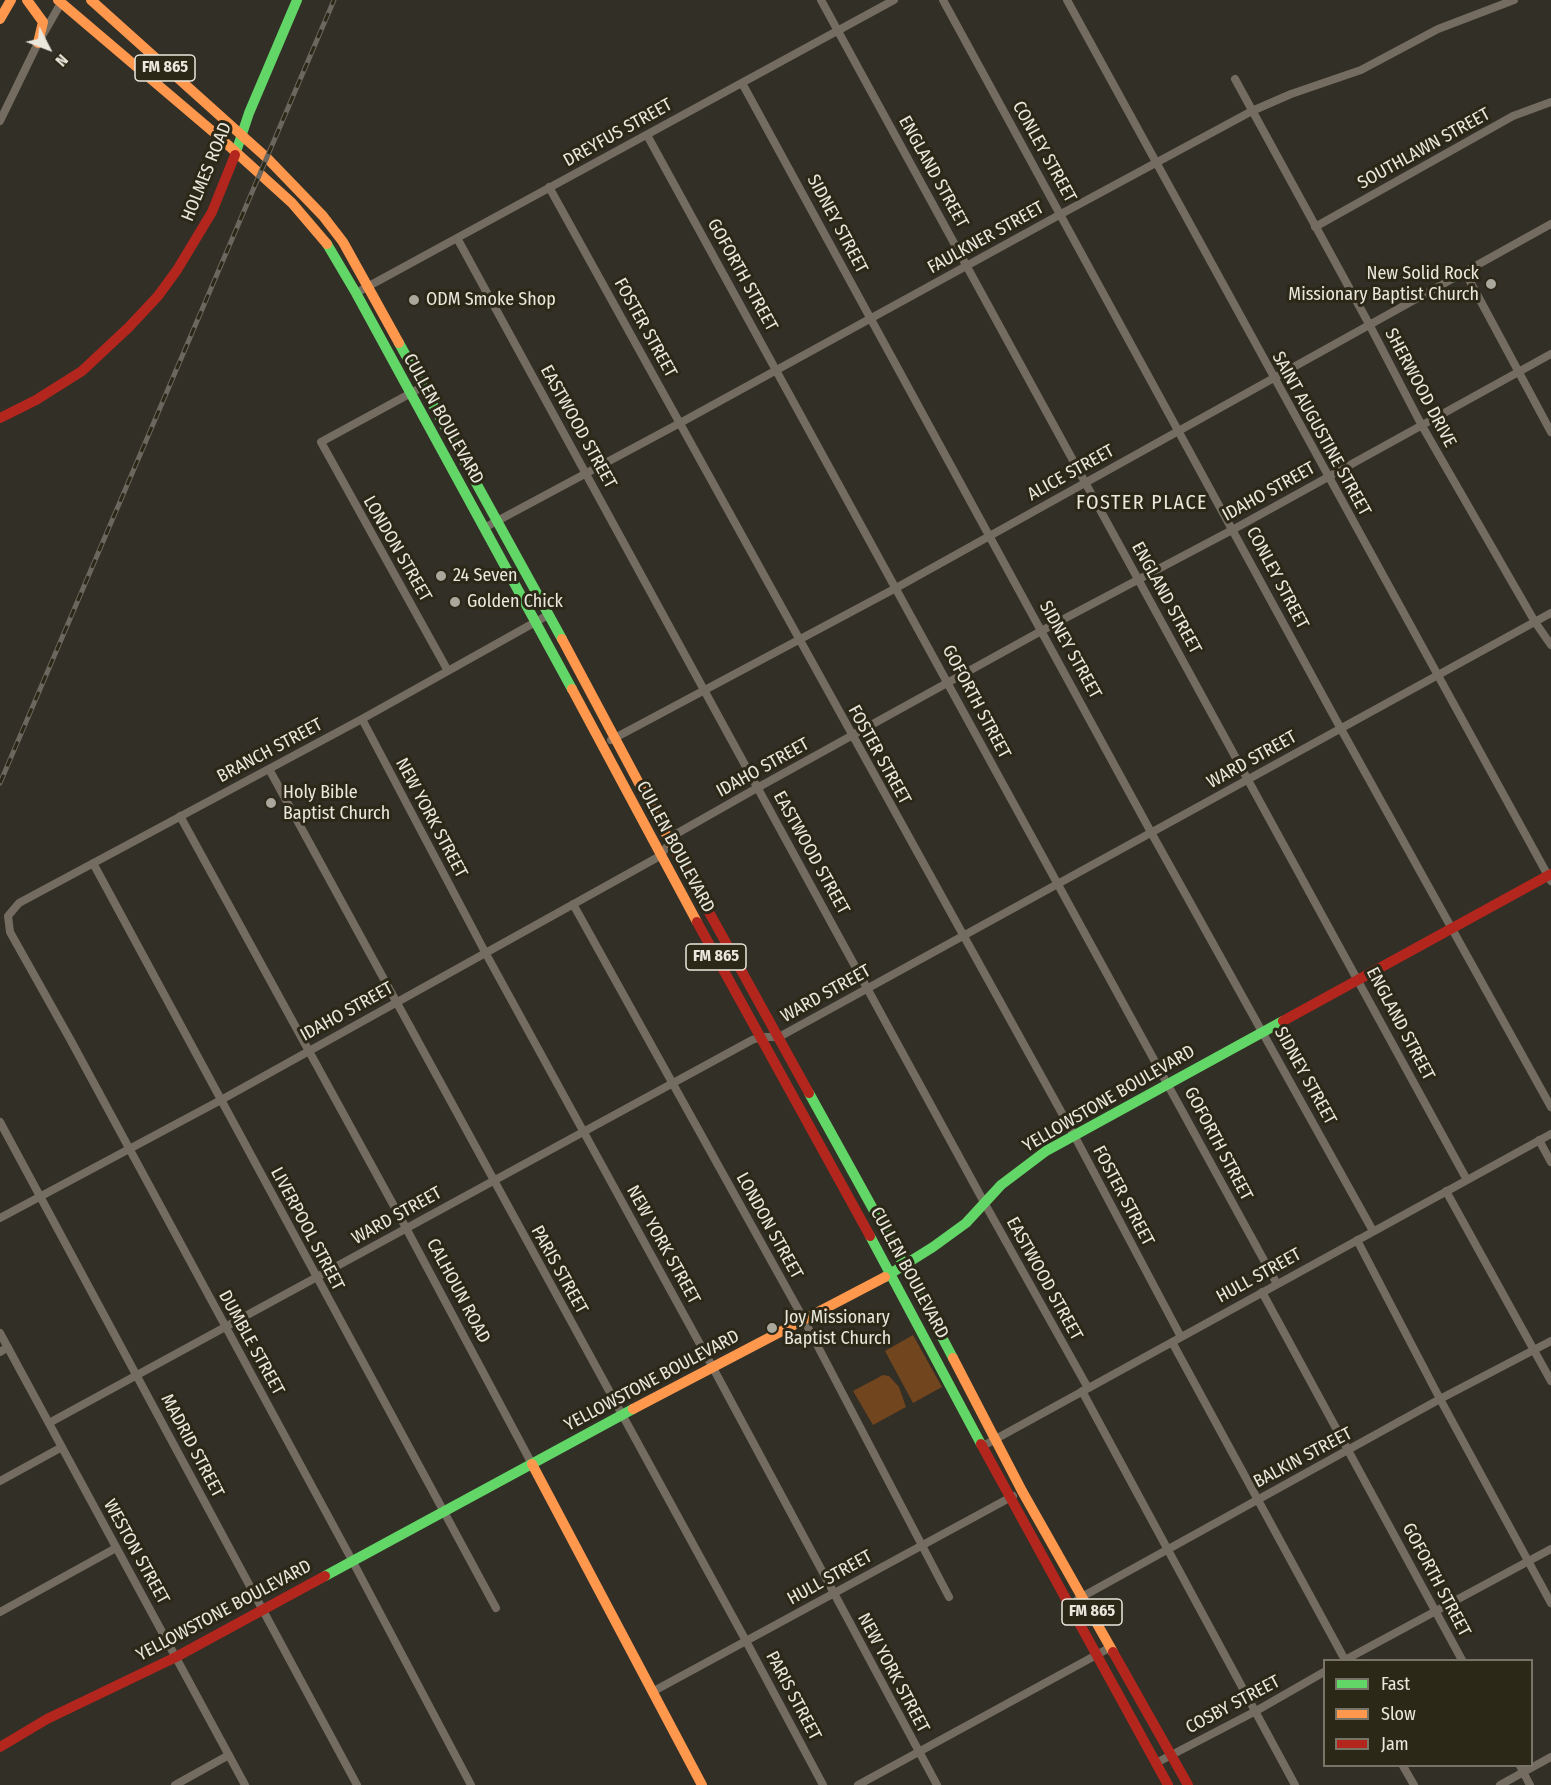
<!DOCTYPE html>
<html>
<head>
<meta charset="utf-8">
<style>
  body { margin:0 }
  #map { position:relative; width:1551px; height:1785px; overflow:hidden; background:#322f26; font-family:"Fira Sans Condensed",sans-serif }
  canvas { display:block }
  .legend { position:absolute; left:1323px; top:1659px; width:210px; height:108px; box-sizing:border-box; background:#2c2818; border:2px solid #787467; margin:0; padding:8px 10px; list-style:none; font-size:18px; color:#eae7dd }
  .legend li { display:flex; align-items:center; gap:12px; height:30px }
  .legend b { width:30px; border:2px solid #787467 }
  .north { position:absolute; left:18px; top:18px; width:60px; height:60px; -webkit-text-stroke:4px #2c2818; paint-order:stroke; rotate:132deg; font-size:16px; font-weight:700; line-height:24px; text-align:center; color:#eae7dd }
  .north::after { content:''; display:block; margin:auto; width:21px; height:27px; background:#eae7dd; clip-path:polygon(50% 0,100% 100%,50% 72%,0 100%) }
</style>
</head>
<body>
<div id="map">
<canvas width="1551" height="1785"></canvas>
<ul class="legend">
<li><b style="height:8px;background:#63d668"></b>Fast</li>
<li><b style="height:8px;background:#ff974d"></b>Slow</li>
<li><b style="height:8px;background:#b3261e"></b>Jam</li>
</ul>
<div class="north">N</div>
</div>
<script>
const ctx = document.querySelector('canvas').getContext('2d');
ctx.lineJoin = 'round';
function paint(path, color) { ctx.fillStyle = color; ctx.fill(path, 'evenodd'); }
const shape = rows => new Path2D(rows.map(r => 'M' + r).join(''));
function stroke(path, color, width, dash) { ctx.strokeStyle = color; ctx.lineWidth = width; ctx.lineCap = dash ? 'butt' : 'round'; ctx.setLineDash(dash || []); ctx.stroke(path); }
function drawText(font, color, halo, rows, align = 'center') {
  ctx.font = font + ' "Fira Sans Condensed",sans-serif'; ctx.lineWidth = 6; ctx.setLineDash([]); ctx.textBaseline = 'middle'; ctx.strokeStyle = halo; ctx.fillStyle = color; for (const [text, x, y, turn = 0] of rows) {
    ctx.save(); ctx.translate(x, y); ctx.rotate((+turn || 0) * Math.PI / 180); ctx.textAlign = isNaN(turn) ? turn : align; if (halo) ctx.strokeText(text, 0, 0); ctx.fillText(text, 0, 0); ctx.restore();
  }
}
const green = shape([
  [913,1335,942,1387,913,1403,885,1351],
  [883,1375,889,1376,899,1387,906,1407,873,1425,853,1391]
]);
const street = shape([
  [821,0,1467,1180],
  [943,0,1341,729,1551,1107],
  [1067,0,1551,881],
  [1235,79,1369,324,1421,424,1535,622,1551,645],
  [742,83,1152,834,1373,1231],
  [0,121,38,43,61,3],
  [647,135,1277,1284],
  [549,187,1074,1135,1181,1337],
  [1315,227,1513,116,1551,102],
  [457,238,985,1204,1088,1388],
  [1465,272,1551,432],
  [356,293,894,0],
  [424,386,321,442,448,671],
  [484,528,680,423,1061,214,1252,111,1291,94,1361,70,1438,29,1514,0],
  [362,719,485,952,712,1366,937,1785],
  [611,740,896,588,1551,224],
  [269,769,746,1641,823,1785],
  [180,816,406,1228,532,1464],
  [93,863,496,1608],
  [573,904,803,1318,949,1597],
  [0,1122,357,1785],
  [1539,1140,1551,1162],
  [1446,1191,1551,1381],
  [0,1218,221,1100,660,856,676,834,757,788,1043,630,1234,529,1551,354],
  [1357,1240,1440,1399,1551,1603],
  [1262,1292,1462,1660],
  [0,1333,245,1785],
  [1172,1342,1345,1660],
  [0,1352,8,1347],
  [1082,1391,1295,1785],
  [49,1423,752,1040,761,1037,779,1037,1551,613],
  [983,1446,1551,1134],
  [0,1481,62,1447],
  [1078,1599,1440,1399,1551,1341],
  [0,1612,116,1548],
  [1345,1660,1551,1549],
  [652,1692,1013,1496],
  [1156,1763,1256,1711,1324,1672],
  [1403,1766,1414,1785],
  [1520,1766,1530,1785],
  [175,1785,229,1755],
  [471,1785,353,1562,70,1039,10,932,8,916,19,903,362,719,548,615],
  [858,1785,1111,1647],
  [1500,1785,1551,1757]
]);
const fast = shape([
  [235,155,249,113,297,0],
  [327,244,356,293,572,689],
  [399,343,562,639],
  [809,1093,904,1265,953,1358],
  [870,1236,981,1444],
  [885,1277,933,1247,966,1223,1001,1185,1046,1151,1283,1021],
  [325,1576,633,1409]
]);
const slow = shape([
  [27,0,43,22,38,43],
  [58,0,218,136,292,203,327,244],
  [91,0,267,158,323,216,343,242,399,343],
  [0,19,11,0],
  [562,639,673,847],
  [572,689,697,922],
  [953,1358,1022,1491,1113,1652],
  [633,1409,885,1277],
  [532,1464,702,1785]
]);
const jam = shape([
  [0,418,36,400,82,371,129,327,158,296,177,270,212,212,235,155],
  [673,847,809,1093],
  [697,922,870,1236],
  [1283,1021,1551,874],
  [981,1444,1168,1785],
  [1113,1652,1188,1785],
  [0,1747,47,1719,176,1657,325,1576]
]);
const rail = shape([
  [0,783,334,0]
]);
const markers = [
  [1491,284,6,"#aaa79d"],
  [414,300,6,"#aaa79d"],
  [441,576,6,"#aaa79d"],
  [455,602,6,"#aaa79d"],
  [271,803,6,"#aaa79d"],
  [772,1328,6,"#aaa79d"]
];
const shields = [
  [165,68,60],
  [716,957,60],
  [1092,1612,60]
];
const shieldNames = [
  ["FM 865",165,68],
  ["FM 865",716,957],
  ["FM 865",1092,1612]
];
const streetNames = [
  ["DREYFUS STREET",618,133,-29],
  ["SOUTHLAWN STREET",1424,149,-29],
  ["CONLEY STREET",1044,152,61],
  ["HOLMES ROAD",207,172,-68],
  ["ENGLAND STREET",933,172,61],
  ["SIDNEY STREET",837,224,62],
  ["FAULKNER STREET",986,238,-29],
  ["GOFORTH STREET",742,275,61],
  ["FOSTER STREET",645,328,61],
  ["SHERWOOD DRIVE",1420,388,62],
  ["CULLEN BOULEVARD",443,419,61],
  ["EASTWOOD STREET",578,427,61],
  ["SAINT AUGUSTINE STREET",1321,434,61],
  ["ALICE STREET",1071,473,-29],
  ["IDAHO STREET",1269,492,-29],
  ["LONDON STREET",397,549,60],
  ["CONLEY STREET",1277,578,62],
  ["ENGLAND STREET",1166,598,61],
  ["SIDNEY STREET",1070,650,61],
  ["GOFORTH STREET",976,702,62],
  ["BRANCH STREET",270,751,-28],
  ["FOSTER STREET",879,755,61],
  ["WARD STREET",1252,760,-29],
  ["IDAHO STREET",763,768,-29],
  ["NEW YORK STREET",431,818,62],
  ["CULLEN BOULEVARD",675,847,62],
  ["EASTWOOD STREET",811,853,61],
  ["WARD STREET",826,994,-29],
  ["IDAHO STREET",347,1012,-29],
  ["ENGLAND STREET",1400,1024,62],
  ["SIDNEY STREET",1305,1076,61],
  ["YELLOWSTONE BOULEVARD",1109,1099,-30],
  ["GOFORTH STREET",1218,1144,62],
  ["FOSTER STREET",1123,1196,62],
  ["WARD STREET",397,1216,-29],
  ["LONDON STREET",769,1226,61],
  ["LIVERPOOL STREET",307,1229,62],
  ["NEW YORK STREET",663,1245,61],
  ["PARIS STREET",559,1270,61],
  ["CULLEN BOULEVARD",909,1273,62],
  ["HULL STREET",1259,1276,-29],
  ["EASTWOOD STREET",1044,1279,61],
  ["CALHOUN ROAD",458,1291,62],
  ["DUMBLE STREET",251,1343,61],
  ["YELLOWSTONE BOULEVARD",652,1381,-28],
  ["MADRID STREET",192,1446,62],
  ["BALKIN STREET",1303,1458,-28],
  ["WESTON STREET",136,1552,61],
  ["HULL STREET",830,1578,-29],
  ["GOFORTH STREET",1436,1580,62],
  ["YELLOWSTONE BOULEVARD",224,1611,-28],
  ["NEW YORK STREET",893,1673,62],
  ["PARIS STREET",793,1696,62],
  ["COSBY STREET",1233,1705,-28]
];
const poiNames = [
  ["New Solid Rock",1479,274,"right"],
  ["Missionary Baptist Church",1479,295,"right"],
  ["ODM Smoke Shop",426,300],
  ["24 Seven",453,576],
  ["Golden Chick",467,602],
  ["Holy Bible",283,793],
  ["Baptist Church",283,814],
  ["Joy Missionary",784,1318],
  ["Baptist Church",784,1339]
];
const neighbourhoodNames = [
  ["FOSTER PLACE",1142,503]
];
paint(green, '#71451d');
stroke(street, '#746c61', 8);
stroke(fast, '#63d668', 10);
stroke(slow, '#ff974d', 10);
stroke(jam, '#b3261e', 10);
stroke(rail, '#6c675e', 5);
stroke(rail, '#2c2818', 3, [9]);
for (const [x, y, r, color] of markers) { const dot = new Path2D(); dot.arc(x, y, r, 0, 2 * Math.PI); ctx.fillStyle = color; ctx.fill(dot); stroke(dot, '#2c2818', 2); }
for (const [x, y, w] of shields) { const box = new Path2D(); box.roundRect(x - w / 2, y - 13, w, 26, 4.5); ctx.fillStyle = '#2c2818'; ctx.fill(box); stroke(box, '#eae7dd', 1.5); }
drawText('bold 16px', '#eae7dd', null, shieldNames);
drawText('18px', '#eae7dd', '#2c2818', streetNames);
drawText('18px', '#eae7dd', '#2c2818', poiNames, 'left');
ctx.letterSpacing = '1.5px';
drawText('20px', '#eae7dd', '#2c2818', neighbourhoodNames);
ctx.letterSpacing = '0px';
</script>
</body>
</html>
